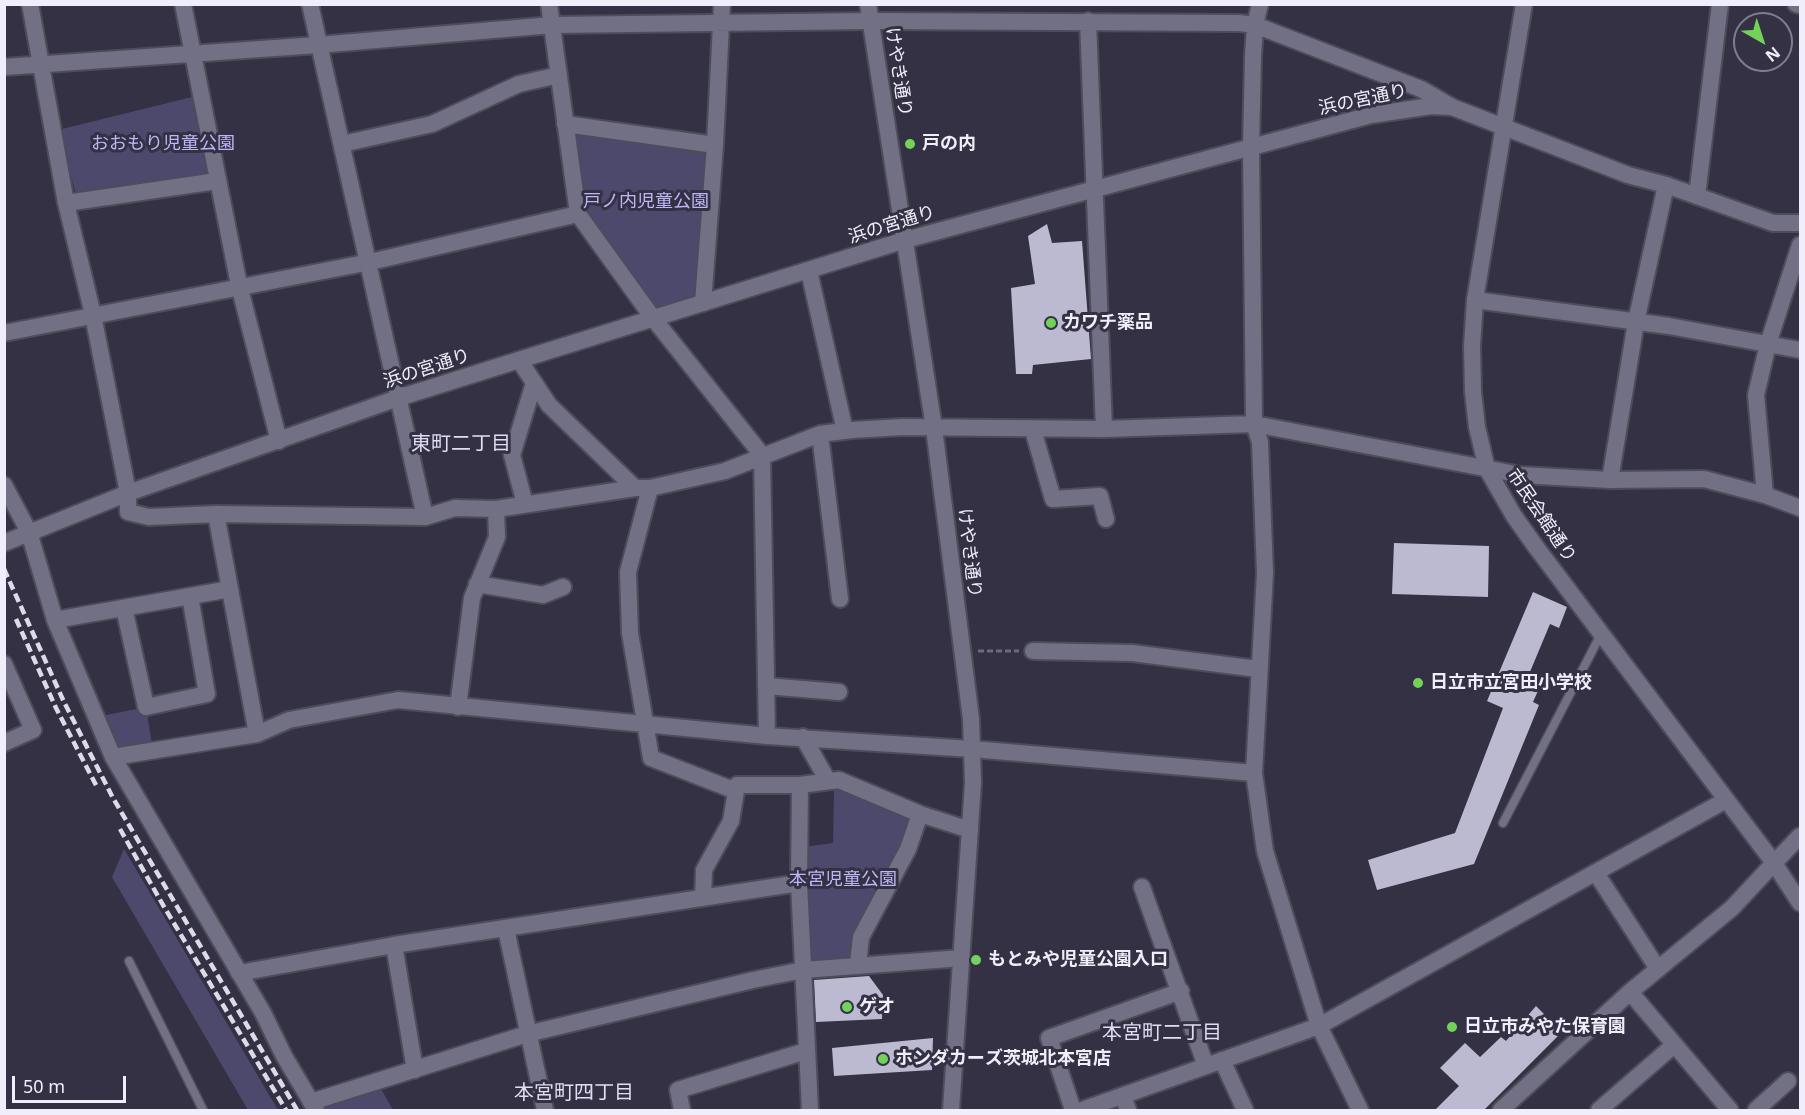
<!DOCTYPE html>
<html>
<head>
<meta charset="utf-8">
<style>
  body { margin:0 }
  #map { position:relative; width:1805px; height:1115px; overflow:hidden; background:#333143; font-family:"Noto Sans",sans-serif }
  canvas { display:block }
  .frame { position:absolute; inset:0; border:6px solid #efeefa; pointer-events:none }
  .north { position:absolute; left:1733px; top:12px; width:60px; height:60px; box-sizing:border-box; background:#333143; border:2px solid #7e7d8c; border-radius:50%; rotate:141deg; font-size:16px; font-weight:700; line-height:24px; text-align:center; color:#efeefa }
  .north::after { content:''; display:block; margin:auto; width:21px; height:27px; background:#74d25b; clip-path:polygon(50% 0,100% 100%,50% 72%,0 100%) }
  .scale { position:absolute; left:12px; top:1076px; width:114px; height:27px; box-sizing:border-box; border:3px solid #efeefa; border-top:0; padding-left:8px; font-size:18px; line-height:21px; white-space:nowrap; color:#efeefa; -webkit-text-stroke:4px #333143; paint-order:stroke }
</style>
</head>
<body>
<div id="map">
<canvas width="1805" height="1115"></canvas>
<div class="frame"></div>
<div class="north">N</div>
<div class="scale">50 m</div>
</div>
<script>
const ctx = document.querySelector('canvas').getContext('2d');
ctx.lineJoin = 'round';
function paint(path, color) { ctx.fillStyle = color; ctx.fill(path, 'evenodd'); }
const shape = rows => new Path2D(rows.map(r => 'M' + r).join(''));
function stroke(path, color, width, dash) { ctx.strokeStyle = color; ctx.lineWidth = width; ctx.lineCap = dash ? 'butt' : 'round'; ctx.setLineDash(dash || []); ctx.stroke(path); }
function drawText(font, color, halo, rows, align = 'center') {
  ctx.font = font + ' "Noto Sans","Noto Sans JP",sans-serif'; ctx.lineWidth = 6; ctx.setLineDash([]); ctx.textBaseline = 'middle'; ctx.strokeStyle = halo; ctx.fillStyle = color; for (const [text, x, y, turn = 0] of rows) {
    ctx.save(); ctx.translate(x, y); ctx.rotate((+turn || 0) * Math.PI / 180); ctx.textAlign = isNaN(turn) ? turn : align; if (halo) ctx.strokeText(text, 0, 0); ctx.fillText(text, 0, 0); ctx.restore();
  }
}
const green = shape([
  [192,97,213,178,76,194,58,130],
  [566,131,715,145,698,298,653,318,578,214],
  [146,707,153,750,113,757,97,717],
  [849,787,914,814,902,851,853,959,809,963,803,847,833,843,834,788],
  [124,849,278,1110,248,1110,112,877],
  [377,1082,393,1110,316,1110,311,1102]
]);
const building = shape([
  [1047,224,1052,243,1082,241,1091,359,1033,365,1032,374,1016,374,1011,288,1035,284,1028,236],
  [1394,543,1489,546,1488,597,1392,594],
  [1533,592,1567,607,1559,628,1550,624,1527,679,1541,684,1533,702,1539,705,1474,864,1377,890,1368,860,1455,833,1503,708,1487,701],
  [869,976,883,995,882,1019,816,1022,814,980],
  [1536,1006,1562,1032,1484,1110,1435,1110,1459,1086,1440,1068,1465,1043,1480,1057,1501,1037,1506,1041],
  [933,1038,932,1070,834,1076,832,1048]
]);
const path = shape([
  [978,651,1019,651]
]);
const service = shape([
  [1503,823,1601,634],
  [129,961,203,1110]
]);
const minor = shape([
  [30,4,66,203,93,315,128,493,128,512,149,517,216,514,425,517,455,508,496,509,635,488,650,488,725,471,820,434,852,430,903,427,1104,429,1254,424,1521,475,1610,480,1704,479,1765,495,1800,508],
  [183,4,239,285,279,441],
  [549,4,578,214,653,318,762,455,767,736],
  [1260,4,1255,25,1253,57,1251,147,1254,424,1260,442,1265,573,1254,773,1265,851,1319,1026,1360,1110],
  [1796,4,1800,5],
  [1088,21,1104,429],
  [4,67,318,45,552,25,870,21,1239,23,1255,25,1421,89,1452,107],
  [565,124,715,145],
  [342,144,432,124,519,84,559,75],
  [1697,196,1720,4],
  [66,203,217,181],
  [809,271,845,431],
  [1475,300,1669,326,1800,350],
  [703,303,715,145,722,4],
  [4,333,370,262,578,214],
  [519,360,549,405,635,488],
  [1033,430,1053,499,1100,496,1106,519],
  [820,434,840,599],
  [1610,480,1636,322,1666,185],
  [650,488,628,572,630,633,651,758,736,791],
  [1765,495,1756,395,1768,344,1800,245],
  [525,504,512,455,534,383],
  [216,514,257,734],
  [477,584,543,595,563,587],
  [124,608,146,707,207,694,190,596],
  [55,620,230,589],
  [1033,651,1132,653,1258,669],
  [4,664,33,730,4,743],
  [766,686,839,692],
  [458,707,472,598,497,537,496,509],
  [803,737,828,781],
  [113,757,257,734,289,720,398,700,767,736,972,749,1254,773],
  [1774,863,1800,836],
  [1596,873,1658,969],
  [1142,887,1206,1066],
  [703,898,704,870,731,821,737,785,800,785],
  [506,929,545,1110],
  [394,945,415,1070],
  [858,964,861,937,908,849,920,814],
  [239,973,394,945,799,883],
  [1630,992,1730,1110],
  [1222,1060,1245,1110],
  [1123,1096,1128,1110],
  [311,1102,527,1034,753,980,803,970,962,958],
  [682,1110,678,1090,806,1051],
  [810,1110,799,883,800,785,839,780,920,814,970,830],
  [1073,1110,1049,1038,1181,991],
  [1082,1110,1319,1026,1726,800],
  [1599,1110,1674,1045],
  [1756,1110,1788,1081]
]);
const tertiary = shape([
  [310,4,425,517],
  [868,4,934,428,971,719,973,783,951,1110],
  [1524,4,1475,300,1472,346,1473,392,1477,427,1487,469,1514,516,1536,547,1774,863,1800,903],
  [4,485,29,532,55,620,113,757,263,1013,284,1056,316,1110],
  [4,543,128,493,398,398,519,360,905,240,1371,115,1431,106,1452,107,1628,175,1666,185,1773,223,1800,223],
  [1501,1110,1630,992,1732,908,1774,863]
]);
const rail = shape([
  [4,569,64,702,113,798,297,1110],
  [16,619,56,708,97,787],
  [120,829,163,905,286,1110]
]);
const markers = [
  [910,144,6,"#74d25b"],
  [1051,323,6,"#74d25b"],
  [1418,683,6,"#74d25b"],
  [976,960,6,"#74d25b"],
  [847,1007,6,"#74d25b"],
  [1452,1027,6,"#74d25b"],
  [883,1059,6,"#74d25b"]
];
const streetNames = [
  ["けやき通り",898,72,81],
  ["浜の宮通り",1363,100,-12],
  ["浜の宮通り",892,225,-17],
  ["浜の宮通り",427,369,-18],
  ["市民会館通り",1541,516,56],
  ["けやき通り",969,553,83]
];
const parkNames = [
  ["おおもり児童公園",163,144],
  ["戸ノ内児童公園",646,202],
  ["本宮児童公園",843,880]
];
const poiNames = [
  ["戸の内",922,144],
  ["カワチ薬品",1063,323],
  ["日立市立宮田小学校",1430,683],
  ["もとみや児童公園入口",988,960],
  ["ゲオ",859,1007],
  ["日立市みやた保育園",1464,1027],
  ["ホンダカーズ茨城北本宮店",895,1059]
];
const neighbourhoodNames = [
  ["東町二丁目",461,444],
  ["本宮町二丁目",1162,1033],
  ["本宮町四丁目",574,1093]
];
paint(green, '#4d496d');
paint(building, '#bbbad0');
stroke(service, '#4e4c5b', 11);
stroke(minor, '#4e4c5b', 20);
stroke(tertiary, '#4e4c5b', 20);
stroke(path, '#6c6a7a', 3, [6, 3]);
stroke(service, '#717084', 8);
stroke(minor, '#717084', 16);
stroke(tertiary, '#717084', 16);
stroke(rail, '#dcdbe7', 4.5, [9, 4.5]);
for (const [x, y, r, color] of markers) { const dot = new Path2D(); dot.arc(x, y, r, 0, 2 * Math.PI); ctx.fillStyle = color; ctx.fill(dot); stroke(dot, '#333143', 2); }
drawText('18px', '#efeefa', '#333143', streetNames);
drawText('18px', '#beb6f6', '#333143', parkNames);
drawText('bold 18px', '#efeefa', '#333143', poiNames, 'left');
drawText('20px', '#dfddf4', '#333143', neighbourhoodNames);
</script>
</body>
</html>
